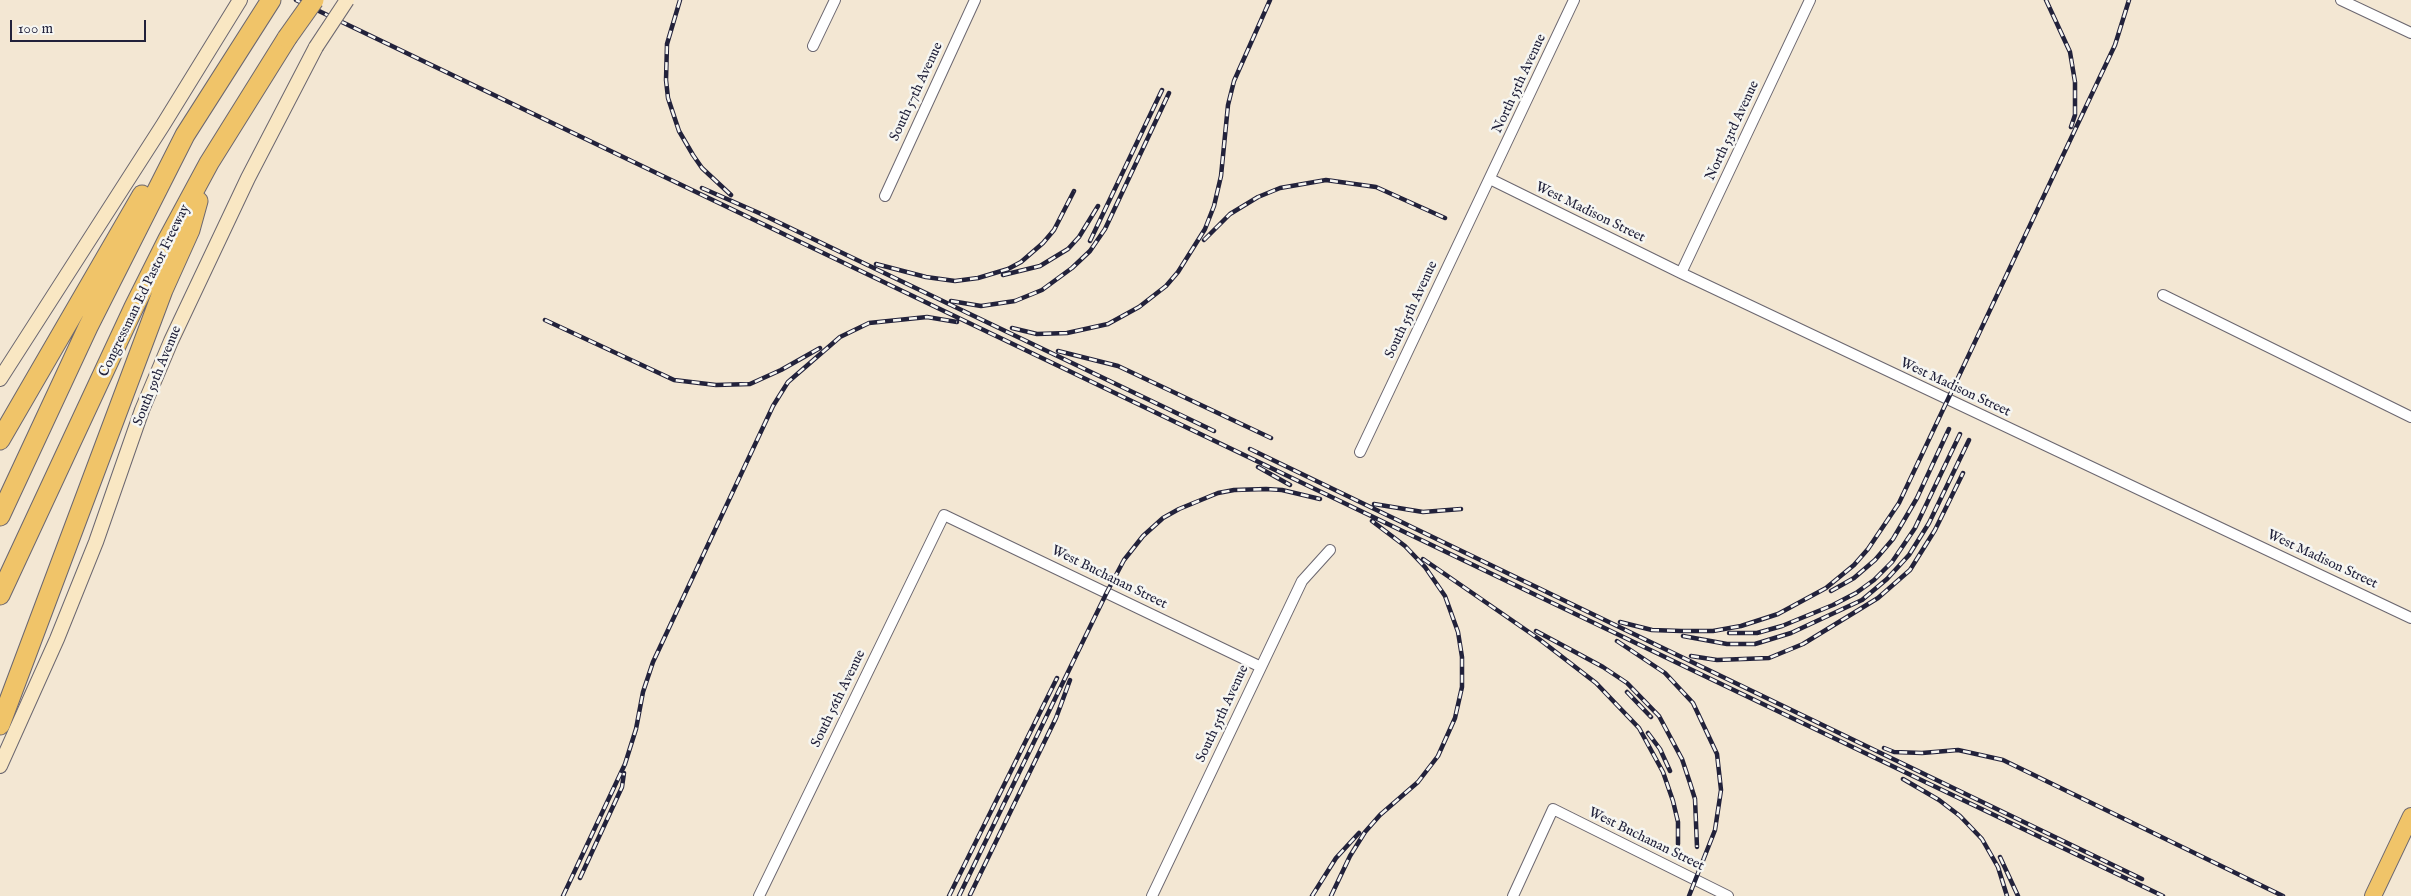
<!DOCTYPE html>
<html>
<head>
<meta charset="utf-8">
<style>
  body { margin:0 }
  #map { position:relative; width:2411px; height:896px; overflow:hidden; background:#f3e7d3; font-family:"IM FELL English",serif }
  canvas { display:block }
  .scale { position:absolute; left:10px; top:20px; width:136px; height:22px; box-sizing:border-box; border:2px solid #22223b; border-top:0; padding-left:6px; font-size:15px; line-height:18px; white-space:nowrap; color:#22223b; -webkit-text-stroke:4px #f6f6f2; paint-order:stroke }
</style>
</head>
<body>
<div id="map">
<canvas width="2411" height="896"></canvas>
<div class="scale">100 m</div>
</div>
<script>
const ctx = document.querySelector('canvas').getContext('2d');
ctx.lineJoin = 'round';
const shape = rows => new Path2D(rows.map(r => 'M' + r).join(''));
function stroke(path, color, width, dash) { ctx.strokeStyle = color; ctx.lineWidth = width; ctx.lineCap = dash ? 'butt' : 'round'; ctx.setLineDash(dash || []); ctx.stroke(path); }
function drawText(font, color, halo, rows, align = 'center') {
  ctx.font = font + ' "IM FELL English",serif'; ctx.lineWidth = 5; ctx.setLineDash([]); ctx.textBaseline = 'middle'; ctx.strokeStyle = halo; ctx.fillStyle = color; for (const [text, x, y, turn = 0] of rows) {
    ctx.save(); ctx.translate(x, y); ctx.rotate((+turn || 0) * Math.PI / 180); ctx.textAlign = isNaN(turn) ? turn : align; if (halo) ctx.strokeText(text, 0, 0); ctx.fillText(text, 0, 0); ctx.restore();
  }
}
const street = shape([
  [2341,0,2411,33],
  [813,46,835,0],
  [1490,179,1681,273,2411,618],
  [885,196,975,0],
  [1681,273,1810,0],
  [2163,295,2411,417],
  [1360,452,1574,0],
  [759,896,944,515,1261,667],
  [1152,896,1302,581,1330,550],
  [1513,896,1553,809,1728,896]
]);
const secondary = shape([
  [0,379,163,125,240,0],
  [0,766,57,639,96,542,142,410,171,341,248,178,316,47]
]);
const primary = shape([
  [2373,896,2411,816]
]);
const highway = shape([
  [0,440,142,195],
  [0,516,88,327,185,135,271,0],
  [0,595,134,307,168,239,209,163,287,38],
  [0,725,163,290,190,230,198,201]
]);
const rail = shape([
  [296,0,2163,896],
  [680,0,667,44,666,80,668,98,679,131,693,155,702,168,731,195],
  [2046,0,2070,52,2075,82,2075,115,2071,127],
  [702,188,759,213,1214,431],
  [1204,240,1230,214,1258,197,1280,188,1326,180,1376,187,1445,218],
  [1090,241,1162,90],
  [876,264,926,277,955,281,978,278,1008,269,1021,262,1043,243,1054,230,1074,191],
  [1003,275,1040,266,1068,249,1079,237,1098,206],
  [951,301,981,306,1015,301,1042,290,1072,268,1090,251,1105,229,1169,93],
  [545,320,674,380,716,385,750,384,781,370,820,348],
  [1012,328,1037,334,1067,333,1108,324,1139,307,1166,286,1178,272,1205,229,1214,206,1221,176,1228,105,1234,81,1270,0],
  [1058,351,1118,366,1271,438],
  [1250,449,2142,879],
  [1258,467,1290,485],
  [1374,504,1423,512,1461,509],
  [1423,559,1539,639,1596,683,1639,728,1663,772,1673,801,1678,822,1678,844],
  [1831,591,1854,578,1875,560,1893,539,1917,498,1949,429],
  [1620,622,1652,630,1681,631,1713,631,1741,626,1778,614,1826,588,1854,565,1868,549,1899,503,2115,45,2129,0],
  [1536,631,1603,667,1627,683,1659,716,1682,759,1690,783,1695,799,1697,847],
  [1729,633,1757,633,1782,626,1833,605,1856,593,1874,580,1892,562,1915,528,1960,434],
  [1683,636,1727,644,1755,644,1791,633,1862,600,1887,579,1909,555,1929,523,1969,440],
  [1617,641,1665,673,1693,703,1717,754,1721,790,1715,830,1689,896],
  [1691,656,1717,660,1769,658,1803,644,1878,598,1910,570,1935,530,1963,473],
  [1627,692,1651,717],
  [1648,733,1660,749,1670,771],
  [1884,748,1894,752,1922,753,1958,750,2003,760,2283,896],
  [1903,779,1939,800,1960,816,1982,839,1998,867,2007,896],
  [2000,857,2018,896],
  [580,878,622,787,624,773],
  [970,895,1056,718,1070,680],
  [563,896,625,764,636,729,643,692,653,662,773,406,788,382,840,337,869,323,927,317,957,322],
  [949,896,1057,678],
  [959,896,1107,592,1124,560,1143,536,1163,518,1179,509,1218,493,1234,490,1266,489,1282,490,1320,499],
  [1312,896,1336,858,1359,833],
  [1331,896,1350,856,1365,832,1380,815,1418,782,1438,756,1455,718,1462,687,1462,657,1458,632,1445,596,1425,567,1405,546,1372,521]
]);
const secondaryBridge = shape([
  [316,47,347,0]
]);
const highwayBridge = shape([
  [287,38,314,0]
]);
const streetNames = [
  ["North 55th Avenue",1520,84,-65],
  ["South 57th Avenue",917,92,-65],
  ["North 53rd Avenue",1733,131,-65],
  ["West Madison Street",1590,213,26],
  ["Congressman Ed Pastor Freeway",145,291,-64],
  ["South 55th Avenue",1412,310,-65],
  ["South 59th Avenue",158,376,-68],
  ["West Madison Street",1955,388,25],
  ["West Madison Street",2322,560,25],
  ["West Buchanan Street",1109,578,26],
  ["South 56th Avenue",839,699,-64],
  ["South 55th Avenue",1223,714,-65],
  ["West Buchanan Street",1646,840,26]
];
stroke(street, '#6b6770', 12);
stroke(secondary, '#6b6770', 16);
stroke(primary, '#6b6770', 18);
stroke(highway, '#6b6770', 21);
stroke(street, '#fff', 10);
stroke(secondary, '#f9e7c3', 14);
stroke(primary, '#f0c469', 16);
stroke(highway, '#f0c469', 19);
stroke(rail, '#22223b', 4.5);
stroke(rail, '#f6f6f2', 2.5, [8]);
stroke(secondaryBridge, '#6b6770', 16, []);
stroke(highwayBridge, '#6b6770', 21, []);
stroke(secondaryBridge, '#f9e7c3', 14);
stroke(highwayBridge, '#f0c469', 19);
drawText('14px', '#22223b', '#f6f6f2', streetNames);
</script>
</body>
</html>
